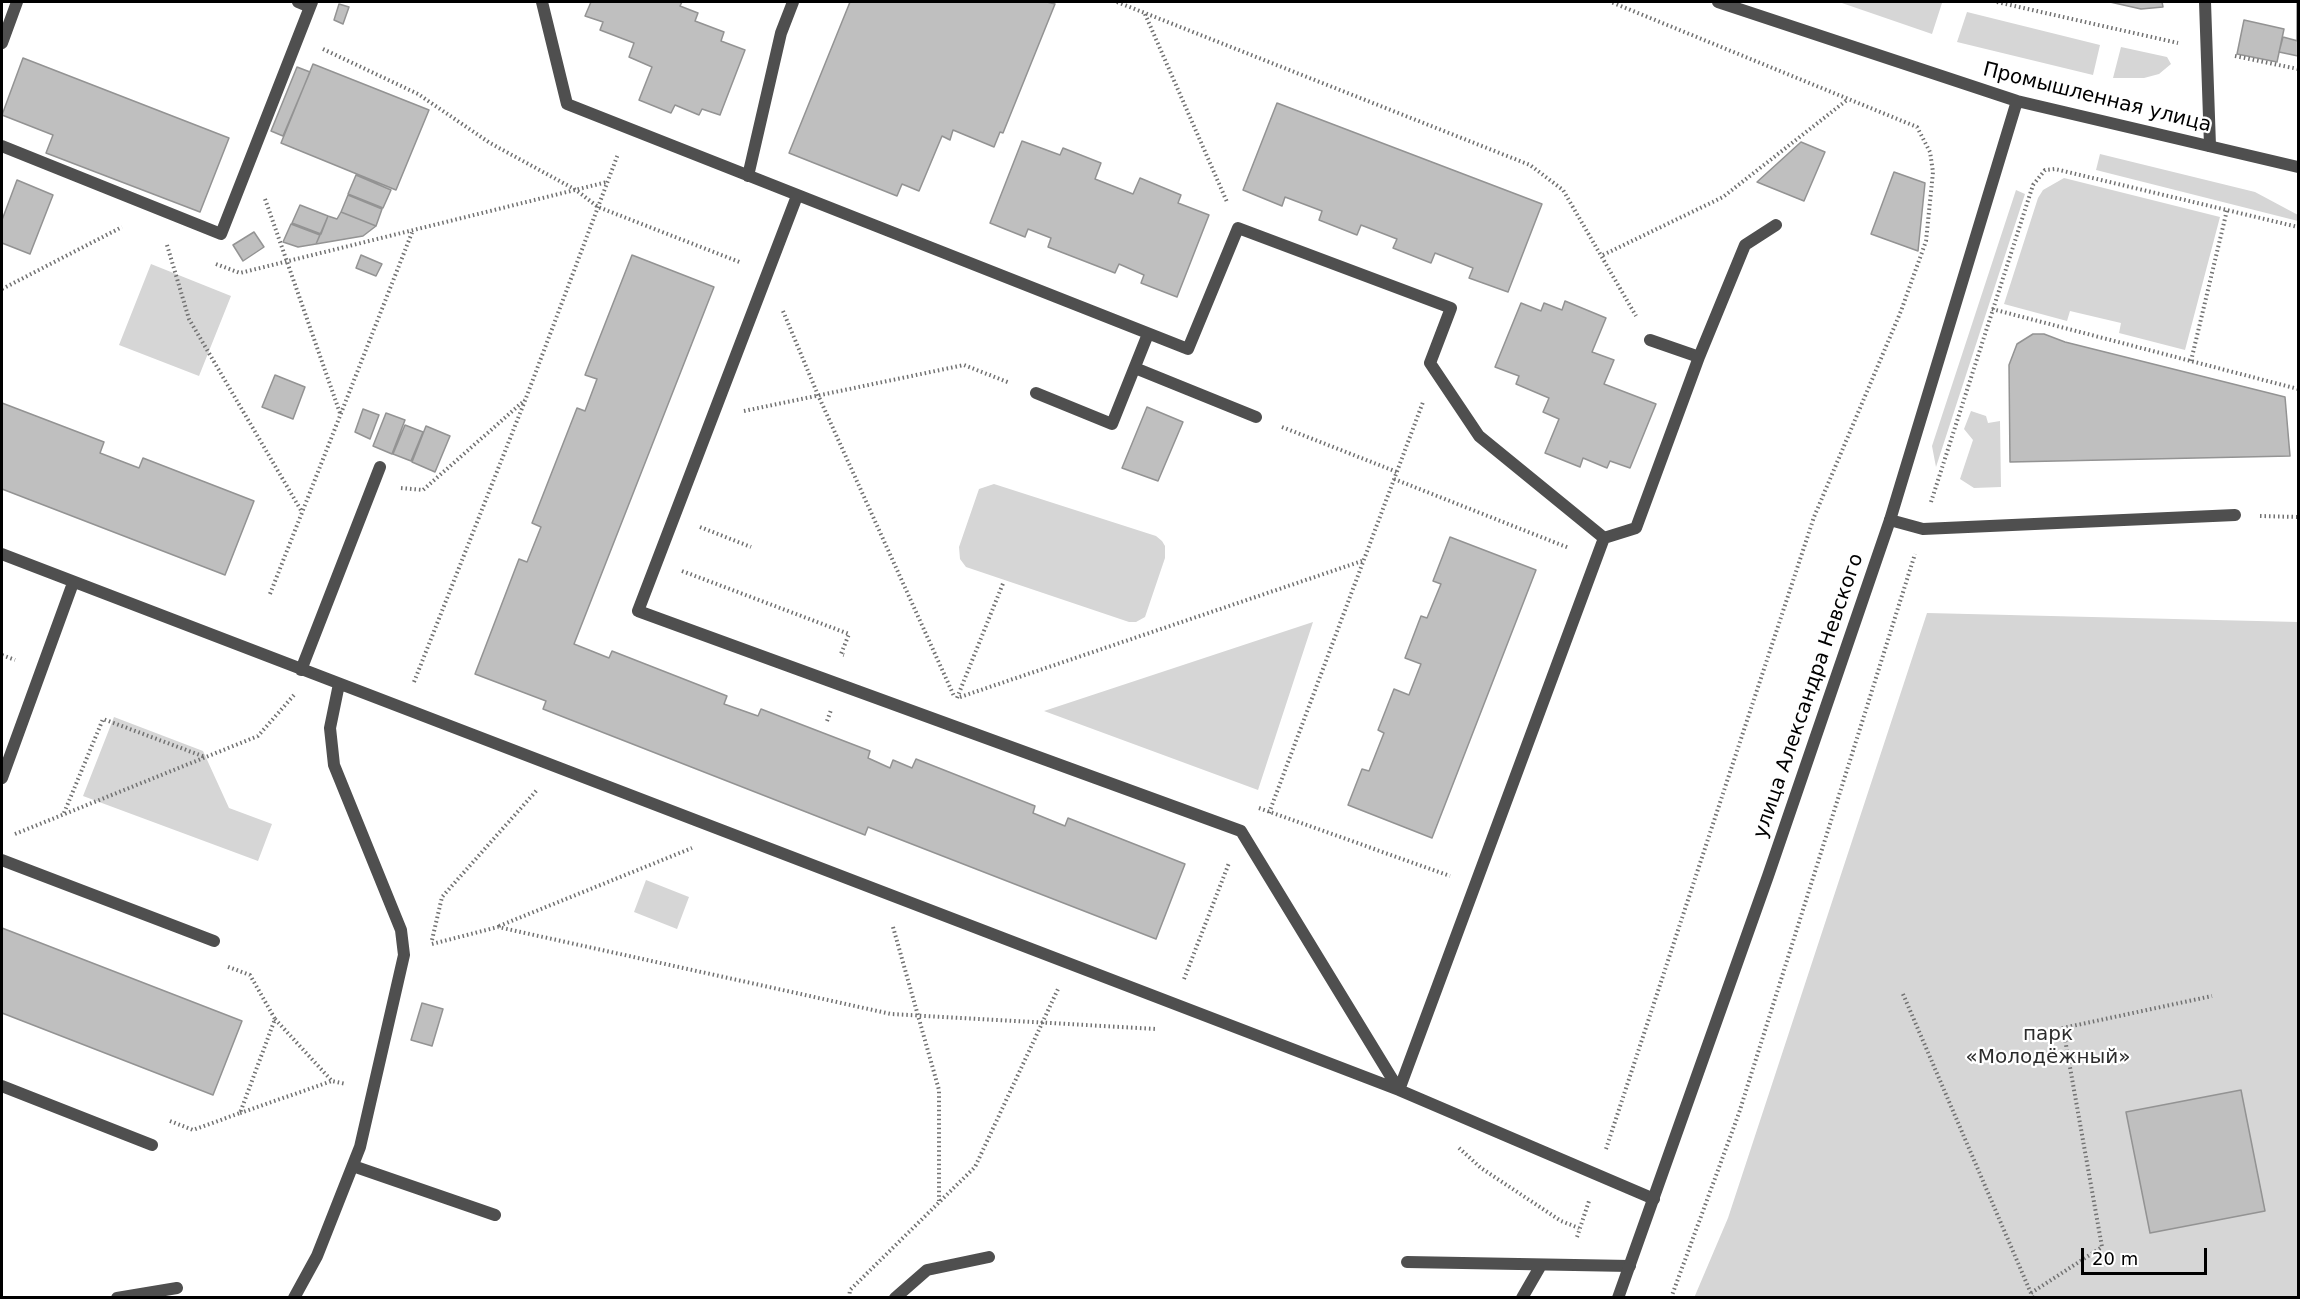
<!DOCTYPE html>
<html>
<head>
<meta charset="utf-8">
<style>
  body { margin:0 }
  #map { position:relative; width:2300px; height:1299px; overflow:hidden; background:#fff; font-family:"DejaVu Sans",sans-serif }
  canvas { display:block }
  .frame { position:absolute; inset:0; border:3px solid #000; pointer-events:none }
  .scale { position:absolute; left:2081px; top:1248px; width:126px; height:27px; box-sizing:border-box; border:3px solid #000; border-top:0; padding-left:8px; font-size:18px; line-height:21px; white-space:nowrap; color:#000; -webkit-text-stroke:4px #fff; paint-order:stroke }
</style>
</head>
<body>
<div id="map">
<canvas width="2300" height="1299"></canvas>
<div class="frame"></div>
<div class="scale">20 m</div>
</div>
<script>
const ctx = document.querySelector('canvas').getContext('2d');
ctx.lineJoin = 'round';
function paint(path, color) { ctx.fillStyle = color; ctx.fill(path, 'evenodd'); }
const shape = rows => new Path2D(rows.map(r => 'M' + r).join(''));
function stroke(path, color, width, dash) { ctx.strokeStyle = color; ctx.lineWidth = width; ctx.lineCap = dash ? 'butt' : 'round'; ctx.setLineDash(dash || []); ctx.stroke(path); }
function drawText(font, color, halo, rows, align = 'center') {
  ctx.font = font + ' "DejaVu Sans",sans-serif'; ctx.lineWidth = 4.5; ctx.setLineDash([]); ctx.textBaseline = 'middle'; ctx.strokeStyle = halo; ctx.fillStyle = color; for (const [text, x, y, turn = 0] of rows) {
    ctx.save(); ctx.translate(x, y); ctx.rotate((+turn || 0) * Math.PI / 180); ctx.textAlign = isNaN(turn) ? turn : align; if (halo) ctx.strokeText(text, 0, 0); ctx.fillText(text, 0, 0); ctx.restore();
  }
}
const green = shape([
  [1839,2,1937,2,1942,3,1932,34],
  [1967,12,2100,45,2093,75,1957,42],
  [2121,47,2167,57,2171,64,2159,74,2144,78,2113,78],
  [2100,154,2255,192,2298,215,2298,221,2096,170],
  [2064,178,2220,217,2185,350,2119,333,2121,323,2070,311,2067,321,2004,304,2038,198,2043,190],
  [2016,190,2025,194,1936,467,1932,446],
  [151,264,231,296,199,376,119,345],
  [1971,411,1986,416,1988,423,2000,421,2001,487,1974,488,1960,479,1973,440,1964,429],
  [994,484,1156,536,1162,541,1165,546,1165,558,1145,617,1136,622,1129,622,966,567,960,559,959,547,979,489],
  [1927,613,2298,622,2298,1297,1694,1298,1728,1218],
  [1313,622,1258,790,1044,711],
  [114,717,203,751,229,808,272,824,258,861,83,796],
  [646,880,689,897,677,929,634,912]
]);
const building = shape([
  [591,2,682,2,680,6,698,13,695,21,724,32,721,41,745,50,720,115,702,109,699,115,675,105,671,113,639,100,652,67,629,57,634,43,600,30,603,22,585,16,591,2],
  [850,2,1047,2,1055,4,1003,133,1000,132,994,147,953,130,950,140,942,136,919,191,902,184,897,196,789,153,850,2],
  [2110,2,2162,2,2163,7,2141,9,2110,2],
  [2297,2,2298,2,2298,41,2297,41,2297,2],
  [339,4,349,7,343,24,334,20,339,4],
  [2244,20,2284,29,2277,62,2237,54,2244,20],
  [2283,37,2298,41,2298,56,2279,52,2283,37],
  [23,58,229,138,200,212,46,153,53,135,2,115,23,58],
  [313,64,429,110,396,190,281,143,313,64],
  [297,67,310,72,283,136,271,131,297,67],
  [1277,103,1542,204,1508,292,1469,278,1473,268,1435,253,1431,263,1393,248,1397,239,1361,225,1357,235,1319,220,1322,211,1285,197,1282,206,1243,190,1277,103],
  [1022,141,1060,155,1063,148,1101,163,1095,179,1133,194,1140,178,1181,195,1178,203,1209,215,1177,297,1141,283,1144,275,1119,264,1115,273,1048,247,1051,238,1028,229,1025,237,990,223,1022,141],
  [1801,142,1825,152,1804,201,1757,182,1801,142],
  [1894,172,1925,183,1918,251,1871,234,1894,172],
  [356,175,391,190,383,208,348,194,356,175],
  [17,180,53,195,30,254,2,243,2,220,17,180],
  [348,195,382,209,376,226,341,212,348,195],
  [300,205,328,216,321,234,292,223,300,205],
  [341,212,376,226,363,236,316,244,328,216,337,219,341,212],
  [291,224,320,235,316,244,298,247,283,242,291,224],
  [254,232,264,247,243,261,233,245,254,232],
  [361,255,382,264,376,276,356,268,361,255],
  [632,255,714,287,574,644,609,658,612,651,727,696,724,704,758,716,761,709,870,751,868,758,890,768,893,760,912,768,916,759,1035,806,1033,813,1065,826,1068,818,1185,864,1156,939,868,827,865,835,543,709,546,701,475,674,519,559,527,562,541,527,532,523,577,408,585,411,597,379,585,375,632,255],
  [1565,301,1606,318,1592,352,1614,360,1604,384,1656,404,1630,468,1610,461,1607,468,1583,458,1580,467,1545,453,1559,419,1543,412,1549,398,1516,384,1519,376,1495,367,1521,303,1541,311,1544,303,1562,310,1565,301],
  [2033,334,2044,334,2065,342,2285,397,2290,456,2010,462,2009,365,2017,344,2033,334],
  [275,375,305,387,293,419,262,407,275,375],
  [2,403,104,442,100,453,139,468,143,458,254,501,225,575,2,489,2,403],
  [1147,407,1183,422,1158,481,1122,468,1147,407],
  [363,409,379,415,370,439,355,432,363,409],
  [386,413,405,420,392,454,373,446,386,413],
  [405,425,423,432,411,461,393,454,405,425],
  [426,426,450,436,435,472,412,462,426,426],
  [1450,537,1536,570,1432,838,1348,805,1362,769,1369,771,1384,733,1378,730,1394,689,1409,695,1421,664,1405,658,1421,616,1427,618,1441,584,1433,581,1450,537],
  [2,928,242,1021,213,1095,2,1013,2,928],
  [422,1003,443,1009,432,1046,411,1040,422,1003],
  [2241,1090,2265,1211,2150,1233,2126,1112,2241,1090]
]);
const path = shape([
  [1117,2,1530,165,1563,190,1636,316],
  [1997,2,2178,43],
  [1145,14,1227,202],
  [323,49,418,94,490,143,576,190,598,207,742,263],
  [2235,56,2298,69],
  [265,199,340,413],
  [167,245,189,319,302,512],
  [1603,255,1723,197,1847,100],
  [216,264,240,273,607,182],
  [2,289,122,227],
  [1992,309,2298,389],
  [783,311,818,395,954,696],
  [2191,361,2227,210],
  [744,411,964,365,1010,383],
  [1282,427,1397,472],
  [1394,479,1569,548],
  [401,488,423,490,525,400],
  [1931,502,2033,185,2045,170,2055,169,2298,227],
  [2260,516,2298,517],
  [700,527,751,547],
  [682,571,849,634,841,654,844,655],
  [270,594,413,230],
  [2,655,15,660],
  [414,682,526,398,618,154],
  [960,697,1362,561],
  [957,698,1004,581],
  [827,721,831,710],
  [1259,808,1450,876],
  [64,813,103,719,205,757],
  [1269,813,1423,402],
  [15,834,258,736,294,695],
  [499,926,692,848],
  [893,927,939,1090,939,1201],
  [432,940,442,897,537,790],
  [432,944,498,927,891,1014,1156,1029],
  [1184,979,1229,863],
  [1903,994,2033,1298],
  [275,1019,332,1081,346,1084],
  [240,1113,332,1081],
  [170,1121,193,1130,240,1113,275,1019,250,975,226,966],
  [1459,1148,1481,1168,1561,1221,1579,1228],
  [1606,1149,1814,517,1901,311,1926,241,1933,172,1930,152,1917,127,1611,2],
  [1577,1237,1589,1201],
  [2031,1293,2102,1247,2063,1028,2212,996],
  [849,1298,850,1290,975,1167,1058,989],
  [1671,1298,1739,1113,1915,554]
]);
const service = shape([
  [298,2,310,7,312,2],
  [542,2,567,104,1188,349,1238,228,1451,308,1430,363,1479,436,1604,538,1636,528,1699,357,1650,340],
  [2,43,17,2],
  [2,146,221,234,310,7],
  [748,176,781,33,793,2],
  [797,196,638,611,1241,831,1399,1090],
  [1699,357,1745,245,1776,225],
  [1135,368,1256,417],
  [1036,393,1112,424,1148,334],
  [1890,520,1923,529,2235,515],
  [2,554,1399,1090,1654,1199],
  [301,670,380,467],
  [2,778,73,583],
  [2,860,214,941],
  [2,1086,152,1145],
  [1399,1090,1604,538],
  [353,1166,495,1215],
  [1407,1262,1630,1266],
  [117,1298,177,1288],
  [294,1298,317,1256,360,1147,404,955,401,930,334,765,330,728,339,684],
  [895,1298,927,1270,989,1257],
  [1522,1298,1541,1265]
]);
const minor = shape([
  [2205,2,2210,146]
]);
const tertiary = shape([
  [1718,2,2017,101,2298,167],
  [1618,1298,1768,876,1890,520,2017,101]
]);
const streetNames = [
  ["Промышленная улица",2097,98,14],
  ["улица Александра Невского",1809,696,-71]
];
const parkNames = [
  ["парк",2048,1035],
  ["«Молодёжный»",2048,1058]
];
paint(green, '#d6d6d6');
paint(building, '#bfbfbf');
stroke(building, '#939393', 1.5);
stroke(path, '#717171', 4, [1.5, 3]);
stroke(service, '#4f4f4f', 12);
stroke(minor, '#4f4f4f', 12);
stroke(tertiary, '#4f4f4f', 12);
drawText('20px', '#000', '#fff', streetNames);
drawText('20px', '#2d2d2d', '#fff', parkNames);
</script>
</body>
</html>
